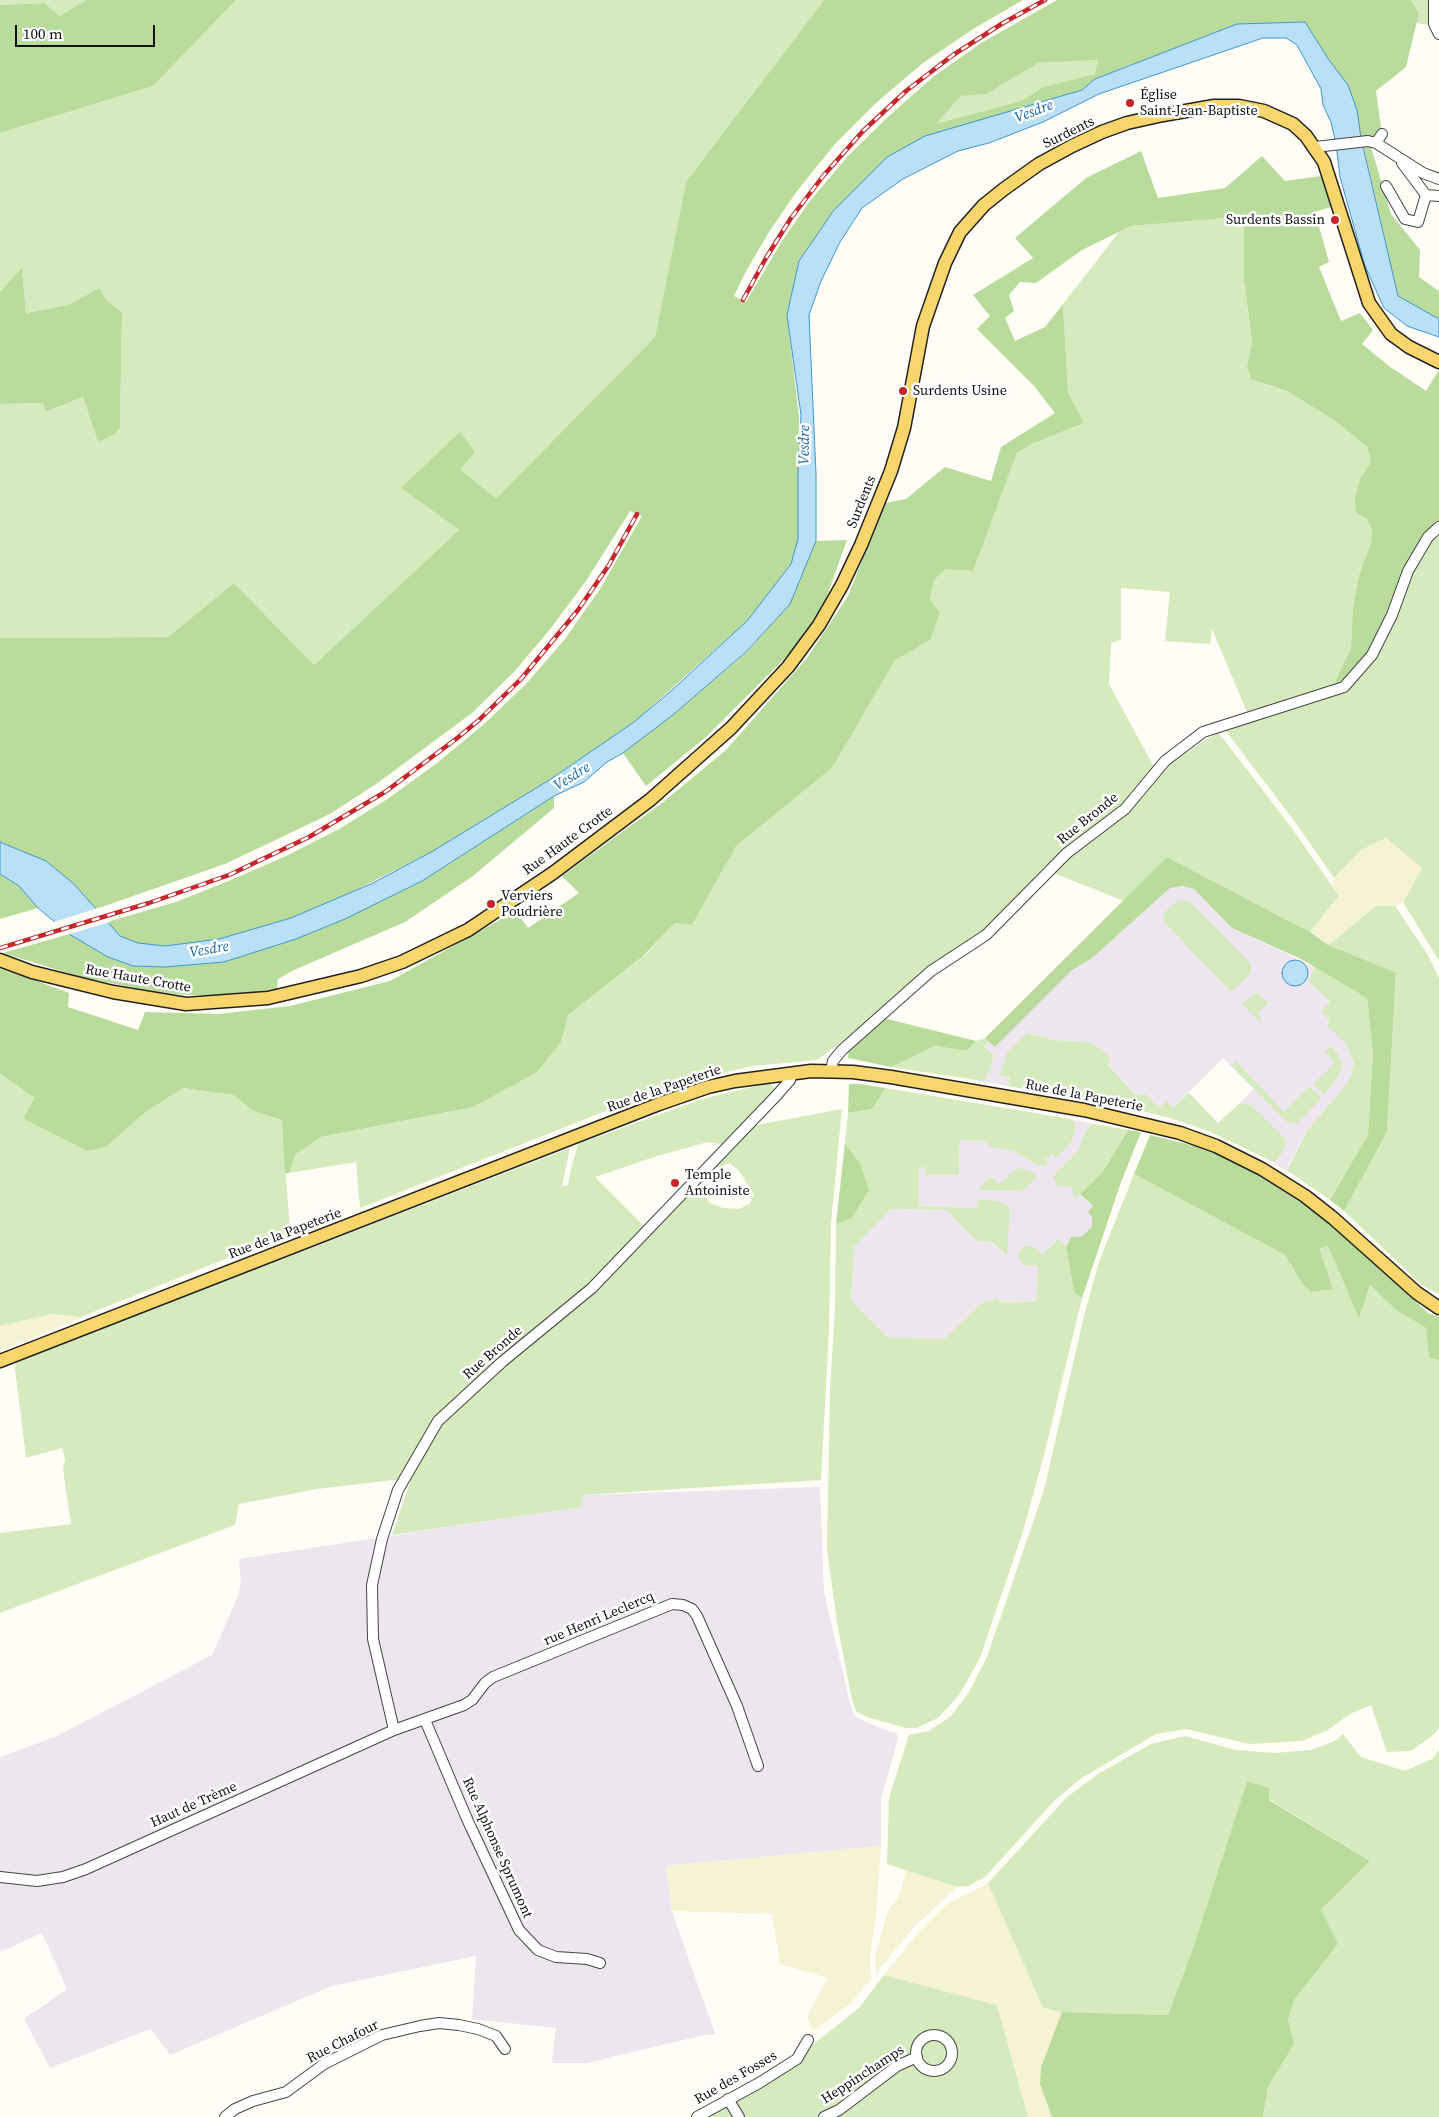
<!DOCTYPE html>
<html>
<head>
<meta charset="utf-8">
<style>
  body { margin:0 }
  #map { position:relative; width:1439px; height:2117px; overflow:hidden; background:#fffdf5; font-family:"Source Serif 4",serif }
  canvas { display:block }
  .scale { position:absolute; left:15px; top:25px; width:140px; height:22px; box-sizing:border-box; border:2px solid #111; border-top:0; padding-left:6px; font-size:15px; line-height:18px; white-space:nowrap; color:#111; -webkit-text-stroke:4px #fff; paint-order:stroke }
</style>
</head>
<body>
<div id="map">
<canvas width="1439" height="2117"></canvas>
<div class="scale">100 m</div>
</div>
<script>
const ctx = document.querySelector('canvas').getContext('2d');
ctx.lineJoin = 'round';
function paint(path, color) { ctx.fillStyle = color; ctx.fill(path, 'evenodd'); }
const shape = rows => new Path2D(rows.map(r => 'M' + r).join(''));
function stroke(path, color, width, dash) { ctx.strokeStyle = color; ctx.lineWidth = width; ctx.lineCap = dash ? 'butt' : 'round'; ctx.setLineDash(dash || []); ctx.stroke(path); }
function drawText(font, color, halo, rows, align = 'center') {
  ctx.font = font + ' "Source Serif 4",serif'; ctx.lineWidth = 5; ctx.setLineDash([]); ctx.textBaseline = 'middle'; ctx.strokeStyle = halo; ctx.fillStyle = color; for (const [text, x, y, turn = 0] of rows) {
    ctx.save(); ctx.translate(x, y); ctx.rotate((+turn || 0) * Math.PI / 180); ctx.textAlign = isNaN(turn) ? turn : align; if (halo) ctx.strokeText(text, 0, 0); ctx.fillText(text, 0, 0); ctx.restore();
  }
}
const industrial = shape([
  [1182,886,1194,889,1232,928,1315,967,1308,981,1330,1002,1330,1021,1328,1025,1346,1042,1354,1065,1349,1081,1307,1131,1288,1166,1291,1174,1270,1161,1273,1162,1251,1105,1240,1103,1254,1089,1223,1058,1173,1108,1159,1108,1146,1094,1136,1095,1088,1042,1055,1040,1029,1033,1000,1074,1010,1077,1008,1086,980,1081,987,1078,994,1055,984,1045,989,1041,995,1046,1072,970,1091,959,1170,888],
  [1070,1119,1094,1124,1087,1128,1078,1151,1053,1176,1071,1186,1076,1198,1080,1194,1093,1207,1092,1227,1081,1237,1071,1237,1066,1247,1058,1239,1039,1258,1037,1302,984,1301,945,1339,889,1338,851,1300,854,1247,891,1209,946,1210,976,1241,992,1242,1004,1254,1010,1212,978,1200,977,1208,918,1206,919,1167,925,1167,925,1174,959,1175,960,1140,985,1141,996,1148,1015,1151,1035,1164,1045,1160,1052,1153,1056,1158,1075,1125],
  [820,1487,824,1592,850,1703,854,1715,867,1723,897,1734,898,1739,881,1799,881,1846,666,1866,672,1911,715,2034,704,2035,587,2063,552,2063,556,2028,472,2019,476,1956,332,1986,170,2055,151,2029,50,2068,24,2019,67,1989,42,1933,0,1952,0,1757,57,1736,212,1655,238,1596,241,1583,239,1559,581,1507,581,1495]
]);
const farmland = shape([
  [1386,838,1422,868,1403,902,1395,906,1376,906,1328,945,1310,932,1339,897,1331,882,1361,850],
  [52,1314,84,1317,0,1351,0,1326],
  [881,1846,876,1915,870,1957,871,1979,851,2003,813,2031,807,2016,828,1978,780,1964,772,1914,672,1911,666,1866],
  [906,1870,957,1887,914,1927,876,1973,875,1957,888,1911,900,1894],
  [988,1883,1043,2008,1062,2012,1041,2067,1040,2084,1052,2117,1028,2117,997,2005,884,1975,916,1935,946,1905]
]);
const green = shape([
  [0,0,86,0,60,16,43,3,0,5],
  [236,0,824,0,686,182,655,337,496,500,460,469,401,488,459,530,314,665,234,583,168,637,0,638,0,404,43,403,47,412,83,397,98,442,115,434,120,428,122,312,107,301,99,288,68,305,26,313,22,269,0,292,0,133,153,86],
  [1411,0,1431,0,1429,25,1416,23,1419,13],
  [1098,60,1096,74,1043,87,1021,101,935,125,961,96,986,93,1038,63],
  [1227,218,1236,220,1244,230,1244,281,1252,342,1247,366,1267,385,1289,392,1337,422,1367,447,1371,462,1360,479,1367,519,1372,530,1371,543,1359,575,1353,608,1351,649,1335,682,1338,686,1249,717,1212,629,1210,644,1165,641,1170,592,1121,588,1121,640,1111,643,1109,684,1154,767,1121,808,1044,867,986,928,940,959,861,1027,817,1060,752,1066,664,1088,360,1208,356,1162,289,1173,296,1154,321,1137,473,1107,561,1042,568,1015,645,955,675,923,692,925,736,846,832,768,895,659,930,640,930,600,934,580,946,569,973,570,1017,453,1034,443,1084,423,1068,392,1063,304,1119,232,1131,226],
  [1439,531,1439,961,1403,902,1422,868,1386,838,1361,850,1334,878,1295,822,1225,730,1348,690,1410,572],
  [1218,732,1291,827,1339,896,1310,932,1167,857,1124,901,1051,872,1158,771],
  [1184,900,1192,904,1251,964,1251,973,1231,992,1163,921,1164,913,1177,901],
  [1376,906,1395,906,1428,955,1439,978,1439,1294,1422,1285,1344,1211,1387,1132,1396,974,1328,945],
  [1315,967,1367,997,1373,1053,1368,1136,1330,1200,1287,1170,1307,1131,1349,1081,1354,1065,1346,1043,1327,1025,1330,1021,1321,1011,1330,1002,1308,981],
  [1257,992,1268,1003,1257,1013,1262,1018,1259,1021,1242,1004],
  [1028,1033,1055,1040,1088,1042,1098,1047,1109,1057,1108,1065,1136,1095,1146,1094,1159,1108,1166,1101,1173,1108,1189,1093,1218,1123,1240,1103,1251,1105,1285,1139,1285,1148,1277,1160,1273,1162,1211,1132,1170,1118,1125,1107,1008,1086,1010,1077,1000,1075,1007,1053],
  [985,1038,989,1041,984,1046,994,1055,987,1078,983,1081,891,1067,935,1046,967,1051,976,1041],
  [1331,1046,1338,1054,1342,1066,1336,1080,1324,1094,1313,1084,1335,1063,1325,1052],
  [1236,1061,1284,1112,1310,1086,1321,1098,1298,1123,1288,1123,1232,1066],
  [0,1073,34,1098,23,1118,106,1147,143,1114,183,1088,234,1095,253,1111,282,1120,290,1233,81,1317,52,1314,0,1326],
  [769,1083,776,1089,741,1124,725,1145,708,1142,657,1156,595,1177,647,1229,571,1302,451,1404,402,1479,317,1489,239,1504,235,1525,0,1613,0,1533,71,1524,63,1469,65,1459,62,1448,26,1458,15,1368,16,1361,189,1292,288,1257,570,1148,562,1186,568,1185,571,1169,578,1144,702,1099],
  [886,1088,1070,1119,1074,1122,1076,1126,1072,1141,1065,1149,1056,1158,1052,1154,1045,1160,1049,1164,1044,1166,1035,1164,1014,1151,991,1147,985,1141,960,1140,959,1175,925,1175,925,1167,919,1167,919,1206,977,1208,978,1200,999,1201,1008,1206,1010,1211,1007,1254,1005,1254,992,1242,976,1241,946,1210,891,1209,854,1247,851,1300,889,1338,945,1339,984,1301,992,1301,996,1297,1001,1302,1036,1302,1038,1266,1025,1265,1019,1260,1018,1253,1024,1246,1032,1246,1043,1254,1058,1239,1066,1247,1074,1292,1082,1298,1045,1451,1023,1531,980,1658,959,1695,938,1718,916,1728,906,1728,867,1717,856,1711,852,1700,837,1622,827,1549,830,1391,835,1307,836,1224,851,1219,860,1163,845,1143,848,1113,872,1109],
  [842,1109,831,1222,829,1329,821,1480,582,1495,582,1507,392,1535,417,1462,441,1427,464,1400,635,1248,699,1184,709,1202,723,1208,739,1209,749,1204,754,1195,739,1171,730,1163,719,1168,716,1165,752,1126],
  [1094,1124,1128,1130,1102,1173,1075,1199,1071,1186,1058,1186,1053,1176,1078,1151,1087,1128],
  [1021,1168,1031,1172,1037,1177,1024,1189,1019,1191,979,1190,979,1188,991,1176,999,1184,1016,1169],
  [1134,1174,1285,1255,1301,1282,1319,1247,1328,1246,1359,1317,1370,1285,1396,1310,1426,1328,1429,1358,1439,1360,1439,1728,1432,1736,1411,1751,1387,1752,1371,1705,1350,1714,1328,1730,1302,1741,1249,1744,1186,1729,1156,1734,1080,1779,1054,1801,985,1877,968,1886,957,1887,887,1864,889,1798,909,1735,929,1731,951,1716,969,1692,987,1657,1044,1490,1084,1316,1099,1262],
  [1343,1734,1361,1757,1405,1771,1432,1759,1439,1750,1439,2117,1263,2117,1268,2087,1294,2044,1288,2019,1294,2000,1338,1944,1321,1910,1370,1861,1269,1799,1270,1788,1247,1781,1192,1951,1168,2015,1062,2012,1043,2008,988,1883,1067,1797,1098,1774,1151,1744,1185,1736,1236,1750,1274,1753,1311,1750,1335,1741],
  [884,1975,997,2005,1028,2117,712,2117,712,2113,806,2050,859,2008]
]);
const forest = shape([
  [86,0,236,0,153,86,0,133,0,5,44,3,60,16],
  [824,0,1023,0,973,29,923,63,877,102,835,144,797,191,769,232,745,273,734,296,746,302,782,241,810,201,848,156,890,115,933,77,981,43,1057,0,1411,0,1419,13,1406,67,1376,91,1382,134,1362,140,1348,85,1329,60,1305,22,1237,24,1095,79,1082,90,1019,109,834,210,799,261,787,315,799,417,798,539,791,564,747,621,634,722,551,779,433,851,336,900,291,918,219,939,165,946,138,943,120,936,107,922,176,902,231,880,286,856,339,829,389,798,437,763,483,725,526,684,565,639,600,589,642,516,630,511,586,581,551,628,514,672,472,713,379,782,330,814,225,864,96,909,74,884,46,861,0,842,0,638,168,637,234,583,314,665,459,530,401,488,460,432,475,452,460,469,496,499,655,337,686,182],
  [1098,60,1095,74,1043,87,1021,101,936,124,961,96,986,94,1038,63],
  [1363,144,1371,147,1391,214,1420,250,1419,277,1439,291,1439,319,1398,296],
  [1141,151,1158,198,1225,188,1262,156,1285,181,1321,176,1331,207,1315,212,1329,262,1319,267,1341,321,1360,313,1373,330,1362,344,1389,366,1426,391,1439,370,1439,523,1401,578,1372,647,1358,668,1338,686,1335,682,1351,648,1353,608,1359,575,1371,543,1372,530,1367,519,1356,512,1355,499,1360,479,1371,462,1367,447,1337,422,1289,392,1251,379,1247,366,1252,342,1244,281,1244,229,1236,220,1227,218,1131,226,1082,250,1036,283,1020,282,1009,295,1014,311,1005,318,1015,341,1045,327,1063,304,1068,392,1084,423,1034,443,1017,453,973,571,946,569,934,580,930,600,940,613,930,640,895,660,832,768,736,846,692,925,675,923,642,957,568,1015,561,1042,537,1072,473,1107,321,1137,296,1154,289,1173,285,1173,282,1120,253,1111,234,1095,183,1088,143,1114,106,1147,87,1151,23,1118,34,1098,0,1073,0,967,69,993,68,1007,138,1030,145,1012,218,1014,290,1006,390,981,516,911,528,928,579,893,562,876,662,803,726,750,807,658,848,596,885,503,906,499,945,467,991,481,1001,447,1055,413,1034,386,977,329,990,316,973,295,1033,258,1015,238,1086,178],
  [22,268,26,313,68,305,99,288,107,301,122,312,120,428,115,434,98,442,83,397,46,412,43,403,0,404,0,292],
  [847,540,823,607,788,655,706,737,646,786,623,753,674,714,747,652,790,604,816,541],
  [554,796,554,808,473,876,405,922,294,970,278,979,277,989,248,994,215,995,186,995,156,992,81,977,3,953,69,934,108,957,133,966,165,967,224,962,296,939,345,919,422,881],
  [1167,857,1310,932,1328,945,1396,973,1387,1132,1344,1211,1330,1200,1368,1135,1373,1053,1367,998,1301,959,1232,928,1194,889,1182,886,1170,888,1091,959,1072,970,995,1047,985,1038],
  [0,874,19,886,38,908,0,919],
  [883,1018,976,1041,967,1051,935,1046,891,1067,848,1058,849,1045],
  [849,1084,859,1084,886,1088,872,1109,848,1113],
  [1128,1130,1141,1132,1121,1182,1082,1298,1074,1292,1066,1247,1071,1237,1081,1237,1092,1227,1092,1217,1088,1212,1093,1206,1080,1194,1102,1173],
  [1150,1135,1207,1149,1272,1181,1301,1200,1333,1225,1428,1313,1439,1317,1439,1360,1429,1358,1426,1328,1396,1310,1370,1285,1359,1318,1328,1246,1319,1248,1333,1289,1311,1292,1301,1282,1285,1255,1134,1174],
  [845,1143,860,1163,869,1190,851,1219,836,1224],
  [1247,1781,1270,1788,1269,1800,1370,1861,1321,1910,1338,1944,1294,2000,1288,2019,1294,2044,1268,2087,1263,2117,1052,2117,1040,2084,1041,2067,1062,2012,1168,2015,1192,1951]
]);
const water = shape([
  [1305,22,1329,60,1348,85,1357,110,1361,138,1398,296,1439,319,1439,337,1407,326,1384,308,1365,266,1340,177,1336,144,1331,122,1323,105,1321,89,1297,45,1286,38,1263,38,1099,94,1043,122,989,143,958,151,903,179,862,208,840,242,821,281,809,315,816,474,816,541,790,604,747,651,674,714,623,753,607,762,584,782,554,796,422,881,345,919,296,939,224,962,165,967,133,966,108,957,69,934,38,908,19,886,0,874,0,842,46,861,74,884,120,936,138,943,165,946,219,939,291,918,373,883,433,851,551,779,634,722,672,690,747,621,791,564,798,539,798,471,801,415,787,315,799,261,834,210,887,157,925,136,1082,90,1095,79,1237,24,1305,22],
  '1282 973a13 13 0 1 1 26 0a13 13 0 1 1-26 0Z'
]);
const pier = shape([
  [98,908,110,922,66,935,51,923]
]);
const minor = shape([
  [1434,0,1434,24,1439,34],
  [1376,143,1382,134],
  [1315,147,1368,141,1376,143,1423,173,1439,179],
  [1386,186,1405,219,1418,222,1426,195,1402,163],
  [1426,195,1439,196],
  [831,1071,833,1061,842,1050,931,971,986,935,1067,853,1125,809,1165,761,1203,732,1344,687,1372,655,1392,615,1408,571,1428,537,1439,527],
  [425,1720,467,1819,519,1930,538,1950,556,1957,587,1959,600,1963],
  [394,1730,373,1639,372,1585,382,1539,398,1490,438,1421,502,1362,592,1288,776,1096,790,1080,792,1073],
  [0,1877,37,1881,63,1877,86,1869,394,1730,464,1705,472,1700,485,1683,493,1677,672,1604,683,1605,692,1609,697,1616,737,1706,758,1766],
  '916 2053a18 18 0 1 1 36 0a18 18 0 1 1-36 0Z',
  [728,2099,739,2117],
  [225,2117,235,2109,253,2101,286,2092,324,2064,382,2035,420,2026,439,2023,459,2025,478,2029,496,2036,505,2049],
  [697,2117,759,2083,797,2059,808,2040],
  [824,2117,839,2110,897,2066,917,2057]
]);
const major = shape([
  [0,960,32,972,113,992,186,1004,268,998,361,976,402,962,468,930,553,873,650,800,731,728,788,667,819,625,842,585,861,545,891,471,904,428,923,326,945,263,960,232,984,205,1004,189,1039,164,1072,146,1102,132,1127,123,1163,115,1214,106,1239,106,1264,111,1293,124,1306,136,1324,162,1369,303,1391,334,1409,347,1439,362],
  [0,1361,659,1104,708,1087,735,1081,811,1071,853,1072,891,1077,1084,1110,1180,1133,1216,1146,1262,1169,1305,1196,1333,1218,1417,1293,1439,1308]
]);
const rail = shape([
  [743,300,766,258,791,218,824,175,863,131,906,91,953,55,1003,23,1045,0],
  [0,948,149,903,229,875,309,837,385,792,456,739,479,720,521,679,578,610,609,565,637,514]
]);
const markers = [
  [1130,103,5,"#c4262e"],
  [1335,220,5,"#c4262e"],
  [903,391,5,"#c4262e"],
  [491,904,5,"#c4262e"],
  [675,1183,5,"#c4262e"]
];
const poiNames = [
  ["Église",1140,95],
  ["Saint-Jean-Baptiste",1140,111],
  ["Surdents Bassin",1325,220,"right"],
  ["Surdents Usine",913,391],
  ["Verviers",501,896],
  ["Poudrière",501,912],
  ["Temple",685,1175],
  ["Antoiniste",685,1191]
];
const streetNames = [
  ["Surdents",1069,133,-26],
  ["Surdents",862,502,-68],
  ["Rue Bronde",1088,819,-39],
  ["Rue Haute Crotte",568,841,-36],
  ["Rue Haute Crotte",138,979,10],
  ["Rue de la Papeterie",664,1089,-19],
  ["Rue de la Papeterie",1084,1096,11],
  ["Rue de la Papeterie",285,1234,-21],
  ["Rue Bronde",493,1353,-41],
  ["rue Henri Leclercq",599,1619,-23],
  ["Haut de Trème",194,1805,-24],
  ["Rue Alphonse Sprumont",497,1848,66],
  ["Rue Chafour",343,2042,-27],
  ["Heppinchamps",863,2075,-33],
  ["Rue des Fosses",736,2078,-30]
];
const waterNames = [
  ["Vesdre",1034,112,-21],
  ["Vesdre",805,445,-89],
  ["Vesdre",572,777,-32],
  ["Vesdre",209,950,-10]
];
paint(industrial, '#eee6ef');
paint(farmland, '#f6f3d4');
paint(green, '#d5ebbd');
paint(forest, '#b9dc9c');
paint(water, '#b9e0f7');
stroke(water, '#3f96cf', 1);
paint(pier, '#fffdf5');
stroke(minor, '#444', 12);
stroke(major, '#222', 15);
stroke(minor, '#fff', 10);
stroke(major, '#f9d66b', 12);
stroke(rail, '#c4262e', 4.5);
stroke(rail, '#fff', 2.5, [8]);
for (const [x, y, r, color] of markers) { const dot = new Path2D(); dot.arc(x, y, r, 0, 2 * Math.PI); ctx.fillStyle = color; ctx.fill(dot); stroke(dot, '#fff', 2); }
drawText('14px', '#111', '#fff', poiNames, 'left');
drawText('14px', '#111', '#fff', streetNames);
drawText('italic 15px', '#1768a6', '#fff', waterNames);
</script>
</body>
</html>
